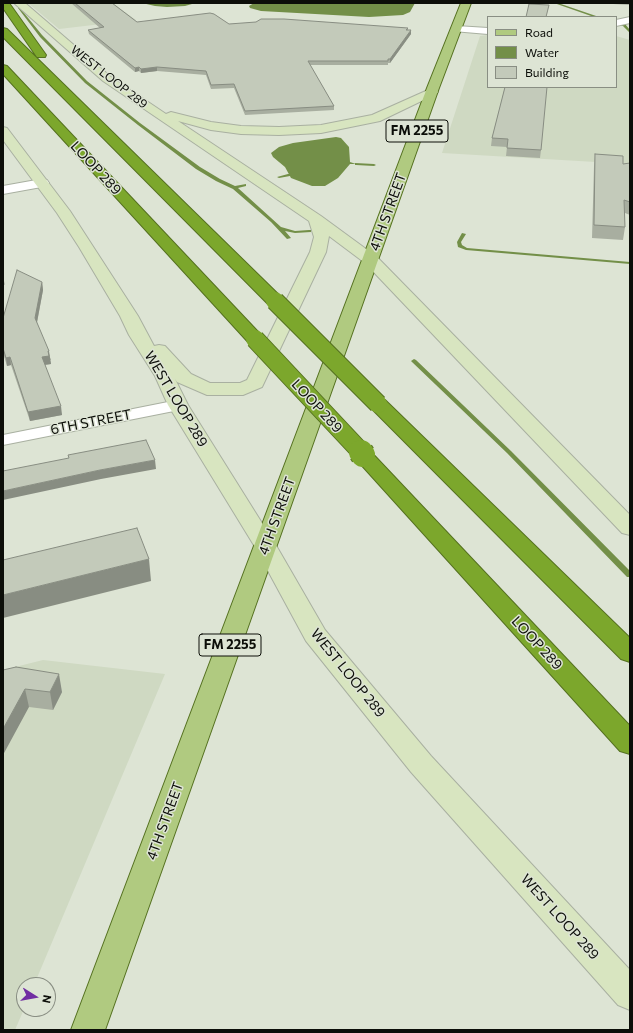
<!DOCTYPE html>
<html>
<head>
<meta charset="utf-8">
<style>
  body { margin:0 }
  #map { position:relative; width:633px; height:1033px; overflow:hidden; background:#dde4d4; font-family:Commissioner,sans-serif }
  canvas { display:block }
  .frame { position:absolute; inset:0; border:4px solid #0c0e09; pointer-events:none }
  .legend { position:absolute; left:487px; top:16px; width:130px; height:72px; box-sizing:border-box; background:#dde4d4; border:1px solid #898e83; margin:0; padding:5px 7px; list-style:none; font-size:12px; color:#0c0e09 }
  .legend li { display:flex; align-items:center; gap:8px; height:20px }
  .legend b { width:20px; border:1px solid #898e83 }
  .north { position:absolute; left:16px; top:977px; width:40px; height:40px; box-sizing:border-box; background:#dde4d4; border:1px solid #898e83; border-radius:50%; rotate:101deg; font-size:11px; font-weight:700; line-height:16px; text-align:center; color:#0c0e09 }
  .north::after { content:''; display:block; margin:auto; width:14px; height:18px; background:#712da2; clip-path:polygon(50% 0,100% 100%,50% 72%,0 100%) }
</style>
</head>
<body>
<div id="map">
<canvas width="633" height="1033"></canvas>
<div class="frame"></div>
<ul class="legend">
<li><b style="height:5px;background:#b0ca80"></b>Road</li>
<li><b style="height:11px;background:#738f48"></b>Water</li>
<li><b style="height:11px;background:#c3caba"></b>Building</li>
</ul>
<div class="north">N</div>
</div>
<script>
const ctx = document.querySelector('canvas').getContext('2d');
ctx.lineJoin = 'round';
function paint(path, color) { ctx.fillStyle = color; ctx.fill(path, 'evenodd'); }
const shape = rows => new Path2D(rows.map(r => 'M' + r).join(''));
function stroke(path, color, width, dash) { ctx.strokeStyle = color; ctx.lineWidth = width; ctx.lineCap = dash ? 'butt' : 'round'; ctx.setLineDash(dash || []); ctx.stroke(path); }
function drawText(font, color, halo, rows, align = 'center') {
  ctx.font = font + ' Commissioner,sans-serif'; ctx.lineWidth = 3; ctx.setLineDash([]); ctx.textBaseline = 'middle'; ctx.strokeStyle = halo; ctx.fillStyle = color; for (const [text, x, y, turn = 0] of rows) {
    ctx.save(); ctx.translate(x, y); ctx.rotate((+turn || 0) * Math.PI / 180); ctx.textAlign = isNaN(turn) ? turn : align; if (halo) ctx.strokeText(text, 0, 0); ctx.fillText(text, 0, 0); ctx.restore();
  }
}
const built = shape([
  [28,3,113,3,136,20,59,29],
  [488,35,488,87,616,87,616,36,630,40,630,164,442,153,480,36],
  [43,660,165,674,34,985,24,985,24,1009,15,1030,3,1030,3,670]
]);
const water = shape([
  [142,3,192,3,192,4,185,6,167,7,155,6],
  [254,3,415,3,410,12,403,15,369,17,261,11,250,8,249,6],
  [336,137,341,138,349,147,350,162,356,164,350,164,338,178,325,186,312,186,291,178,285,167,273,157,271,153,279,147,293,143]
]);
const stream = shape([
  [554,3,558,3,599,17,594,17,554,3],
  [18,8,20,8,42,35,87,81,140,123,200,167,220,179,235,186,246,184,246,186,238,188,281,227,295,231,309,230,311,230,311,232,295,233,285,231,291,238,287,239,271,222,233,189,216,181,196,169,138,125,85,83,40,37,18,8],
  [616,22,625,24,630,30,630,33,623,26,616,24,616,22],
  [355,163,374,164,376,165,374,166,356,165,355,165,355,163],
  [288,174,290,174,290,176,279,178,277,177,288,174],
  [462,233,466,234,461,242,462,245,467,248,630,262,630,264,466,250,458,247,457,242,462,233],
  [414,359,416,360,511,451,630,571,630,577,627,577,507,453,412,362,411,361,414,359]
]);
const minor = shape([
  [178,400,184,401,186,405,184,409,3,445,3,435,178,400]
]);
const tertiary = shape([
  [630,17,630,23,616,26,616,20,630,17],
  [456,26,488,28,488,34,453,31,451,29,456,26],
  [42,179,47,180,49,183,47,186,3,194,3,186,42,179]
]);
const secondary = shape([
  [14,3,25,3,111,77,166,114,171,112,211,122,241,126,279,127,321,125,372,115,428,90,436,90,438,92,436,94,380,121,321,133,279,135,241,134,211,130,178,121,321,216,377,257,630,515,630,535,622,533,365,263,329,236,326,252,262,387,243,395,207,395,177,382,175,379,188,405,277,547,325,630,431,756,630,970,630,1010,618,1005,411,772,306,641,255,547,168,405,155,376,129,335,120,316,79,247,57,213,3,140,3,127,7,128,70,211,138,316,154,346,159,345,165,346,191,374,210,383,240,383,247,380,310,252,314,237,309,221,103,81,14,3]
]);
const primary = shape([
  [461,3,471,3,439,88,105,1030,71,1030,427,88,461,3]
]);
const motorway = shape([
  [3,3,9,3,46,55,45,57,37,57,3,8,3,3],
  [3,28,7,29,281,297,283,301,281,305,275,306,269,305,3,37,3,28],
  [3,65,7,66,261,335,264,339,261,343,255,344,249,343,3,74,3,65],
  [378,398,385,400,630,638,630,662,621,659,371,408,368,404,371,400,378,398],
  [363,449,370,451,630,726,630,754,620,751,356,459,353,455,356,451,363,449]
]);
const motorwayBridgeFar1 = shape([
  [275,301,378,404],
  [255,339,362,453]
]);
const motorwayBridge = shape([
  [361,452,363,455]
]);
const wall = shape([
  [71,3,112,3,137,22,408,28,408,30,411,34,390,63,388,63,388,65,310,65,334,106,334,110,245,115,234,88,211,89,206,75,157,71,141,73,139,71,135,72,89,34,88,30,100,28],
  [613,3,630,3,630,5,613,4],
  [505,87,541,150,540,158,506,156,507,147,491,146,492,138],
  [595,154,623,164,630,163,630,215,625,213,625,227,623,240,592,238,594,166],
  [3,277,5,285,3,284],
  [42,282,43,290,37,323,51,360,50,360,51,364,45,365,62,415,30,421,11,365,7,366,4,356,3,356,3,318],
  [3,670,62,692,53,710,29,707]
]);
const shadedWall = shape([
  [411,30,411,34,390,63,390,59],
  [139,67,139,71,135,72,135,68],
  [157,67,157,71,141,73,141,69],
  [42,282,43,290,36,327,35,318],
  [3,348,4,356,3,356],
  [48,351,49,351,51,364,43,365,42,357],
  [10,357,11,365,7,366,6,358],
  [61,406,62,415,30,421,28,412],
  [155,460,156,469,101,479,3,500,3,491,100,470],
  [149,559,151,581,3,618,3,595],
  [59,674,62,692,53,710,50,692],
  [25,689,29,707,3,755,3,729]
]);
const building = shape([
  [75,3,112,3,137,22,210,13,214,14,229,24,256,22,261,19,284,19,408,28,406,30,411,30,390,59,388,59,388,61,308,61,334,106,245,111,234,84,211,85,206,71,157,67,141,69,139,67,135,68,88,30,104,27,75,3],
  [529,4,549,5,546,17,526,17,529,4],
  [505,87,547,87,541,150,507,148,508,139,492,138,505,87],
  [595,154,623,156,623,164,630,163,630,202,624,200,625,227,594,225,595,154],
  [17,270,42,282,35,318,49,351,48,351,49,356,42,357,61,406,28,412,10,357,6,358,3,348,3,318,17,270],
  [146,440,155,460,100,470,3,491,3,471,69,458,68,455,146,440],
  [137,528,149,559,3,595,3,560,137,528],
  [16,667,59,674,50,692,25,689,3,729,3,670,16,667]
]);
const farStreetnames = [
  ["WEST LOOP 289",109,77,38]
];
const shields = [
  [417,131,62],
  [230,645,62]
];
const shieldNames = [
  ["FM 2255",417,131],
  ["FM 2255",230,645]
];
const streetNames = [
  ["LOOP 289",96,168,47],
  ["4TH STREET",388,212,-70],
  ["WEST LOOP 289",176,399,59],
  ["LOOP 289",317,406,47],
  ["6TH STREET",91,422,-11],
  ["4TH STREET",277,516,-70],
  ["LOOP 289",537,643,47],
  ["WEST LOOP 289",348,673,51],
  ["4TH STREET",165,821,-70],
  ["WEST LOOP 289",560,917,48]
];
paint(built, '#cfd9c2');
paint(water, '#738f48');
paint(stream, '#738f48');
stroke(minor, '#a9b0a1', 2);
stroke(tertiary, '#a9b0a1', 2);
stroke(secondary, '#a9b0a1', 2);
stroke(primary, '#557120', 2);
stroke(motorway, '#557120', 2);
paint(minor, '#fff');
paint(tertiary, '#fff');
paint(secondary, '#d8e5c0');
paint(primary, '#b0ca80');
paint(motorway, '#7ca72c');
stroke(motorwayBridgeFar1, '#557120', 20, []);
stroke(motorwayBridge, '#557120', 26, []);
stroke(motorwayBridgeFar1, '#7ca72c', 18);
stroke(motorwayBridge, '#7ca72c', 24);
paint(wall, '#a8aea0');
paint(shadedWall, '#888d82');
paint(building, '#c3caba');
stroke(building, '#888d82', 1);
drawText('12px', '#0c0e09', '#dde4d4', farStreetnames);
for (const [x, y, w] of shields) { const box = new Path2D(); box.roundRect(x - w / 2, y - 11, w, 22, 3); ctx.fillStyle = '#dde4d4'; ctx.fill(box); stroke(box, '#0c0e09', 1); }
drawText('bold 13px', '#0c0e09', null, shieldNames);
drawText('14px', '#0c0e09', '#dde4d4', streetNames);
</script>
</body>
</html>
